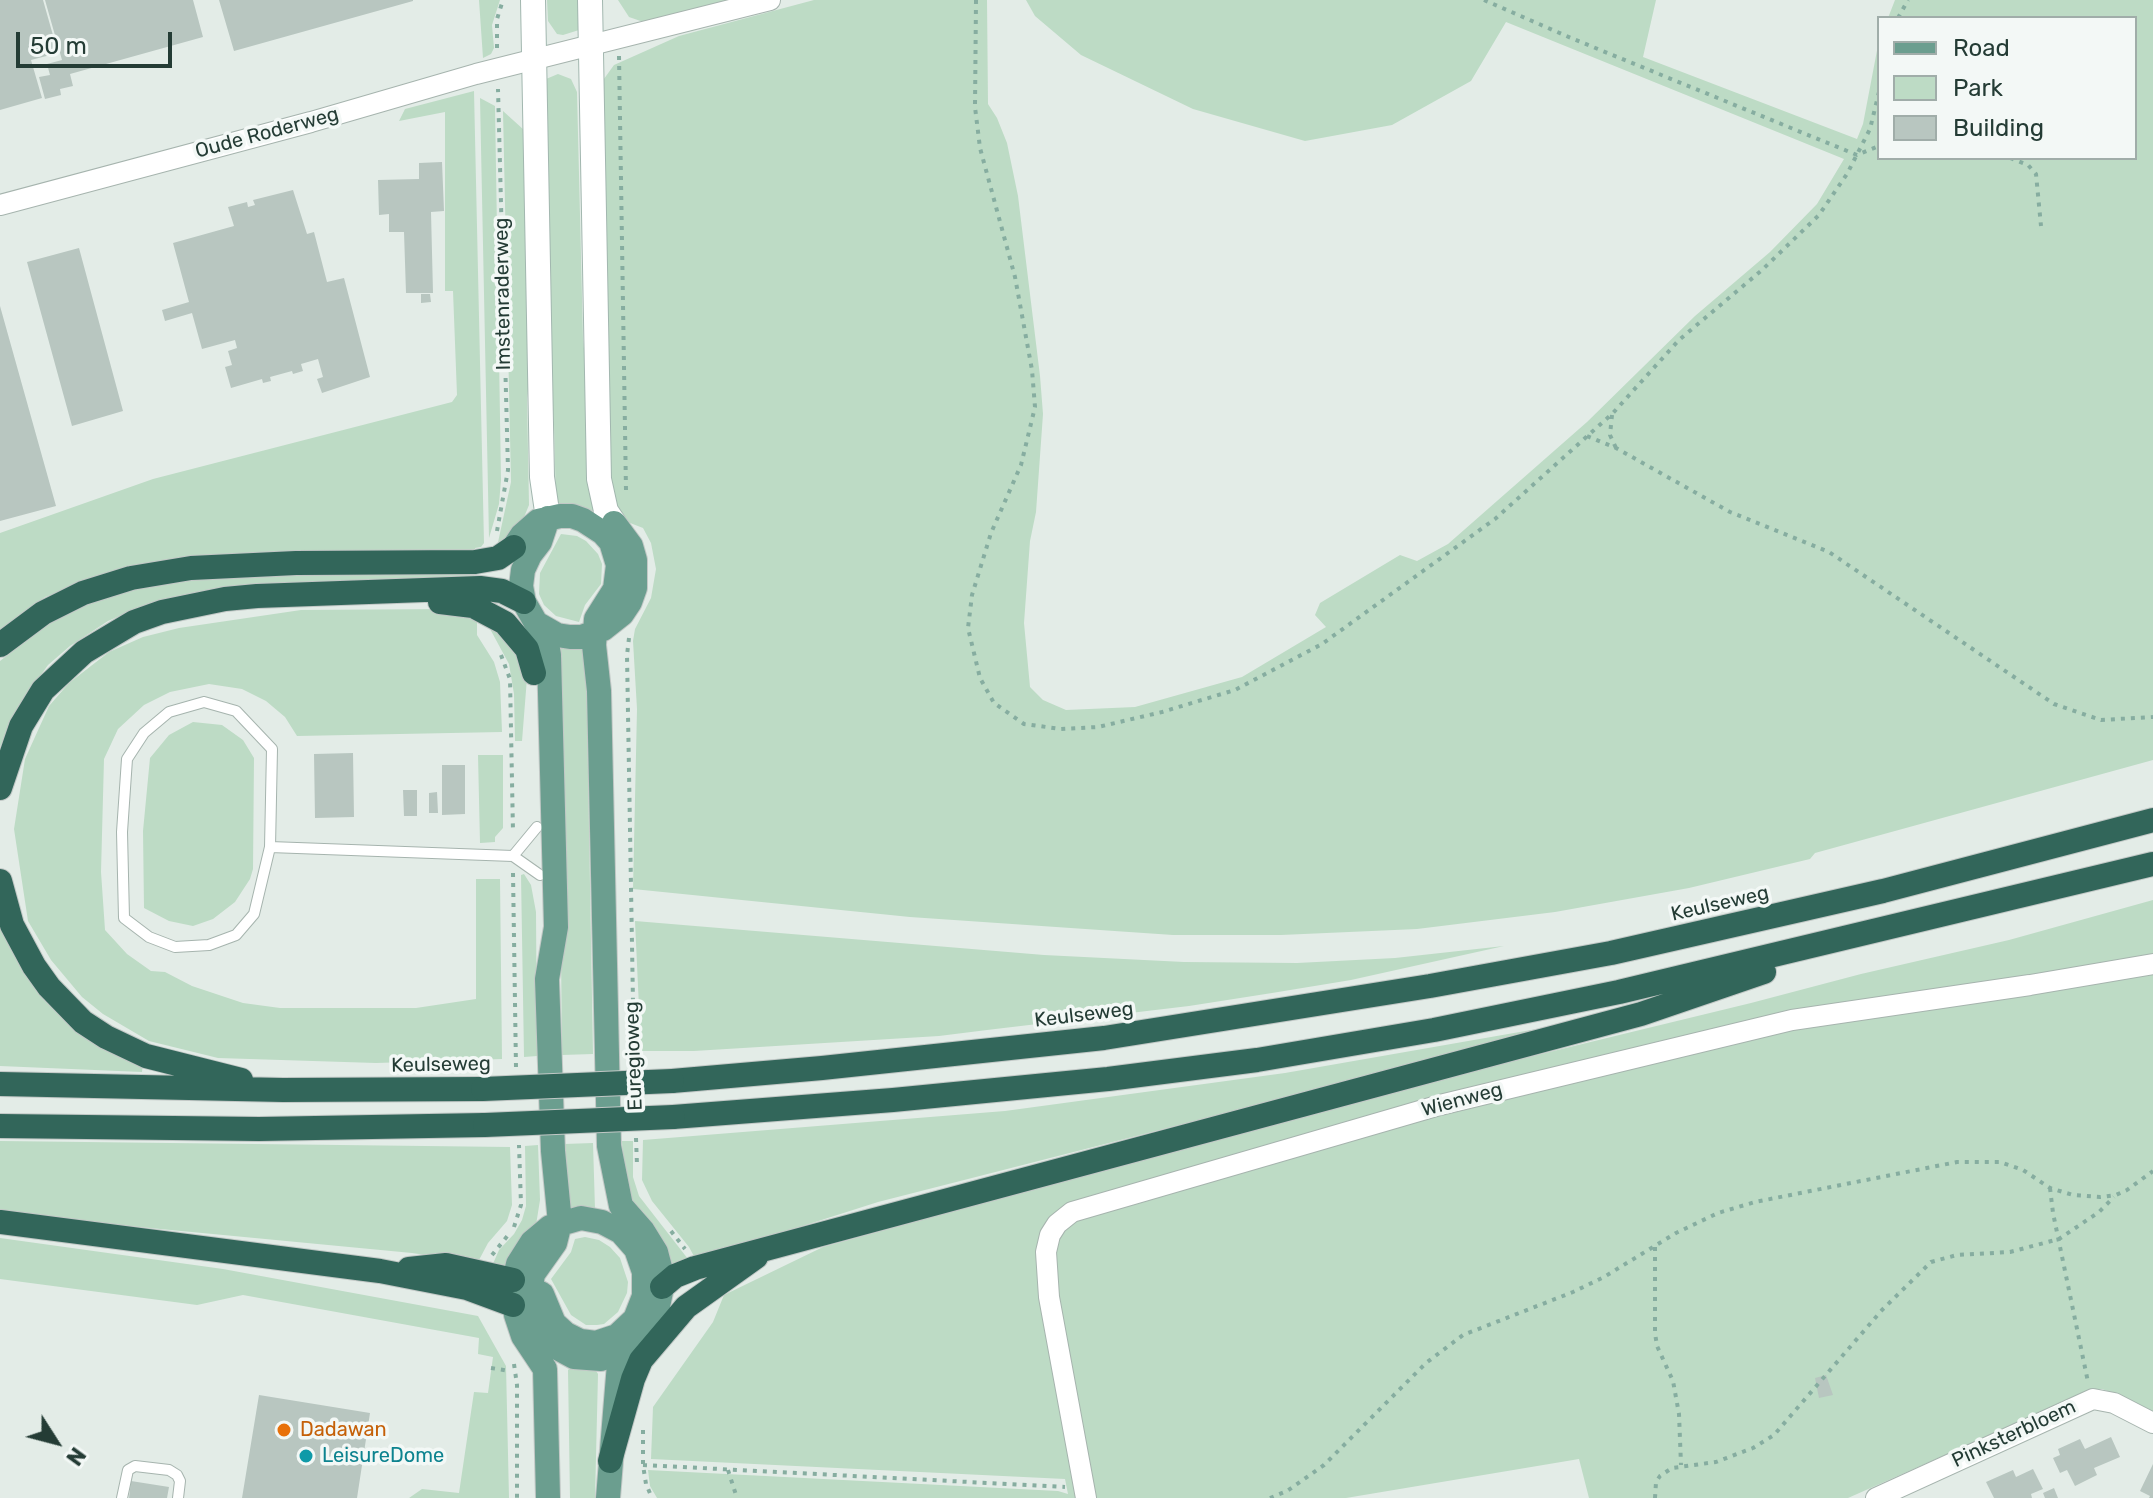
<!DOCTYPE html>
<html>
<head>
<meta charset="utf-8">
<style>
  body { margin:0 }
  #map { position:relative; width:2153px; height:1498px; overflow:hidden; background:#e3ece7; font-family:Rubik,sans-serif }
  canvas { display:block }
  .legend { position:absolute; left:1877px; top:16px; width:260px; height:144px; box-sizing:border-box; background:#f3f8f6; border:2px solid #a0ada9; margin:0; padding:10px 14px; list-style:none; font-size:24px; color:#243c35 }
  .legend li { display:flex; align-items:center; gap:16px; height:40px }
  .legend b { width:40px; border:2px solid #a0ada9 }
  .north { position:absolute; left:16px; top:1402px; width:80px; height:80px; -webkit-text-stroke:6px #f3f8f6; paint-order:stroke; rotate:126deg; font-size:22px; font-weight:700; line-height:32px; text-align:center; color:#243c35 }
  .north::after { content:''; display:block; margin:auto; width:28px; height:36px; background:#243c35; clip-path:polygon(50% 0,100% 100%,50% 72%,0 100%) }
  .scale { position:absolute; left:16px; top:32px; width:156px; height:36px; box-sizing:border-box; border:4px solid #243c35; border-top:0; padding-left:10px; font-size:24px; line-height:28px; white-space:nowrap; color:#243c35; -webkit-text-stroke:6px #f3f8f6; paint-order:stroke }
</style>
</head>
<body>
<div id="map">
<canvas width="2153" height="1498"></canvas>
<ul class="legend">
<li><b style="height:10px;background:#6b9e8f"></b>Road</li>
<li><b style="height:22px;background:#bddbc5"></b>Park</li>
<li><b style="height:22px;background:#b8c6c0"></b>Building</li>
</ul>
<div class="north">N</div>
<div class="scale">50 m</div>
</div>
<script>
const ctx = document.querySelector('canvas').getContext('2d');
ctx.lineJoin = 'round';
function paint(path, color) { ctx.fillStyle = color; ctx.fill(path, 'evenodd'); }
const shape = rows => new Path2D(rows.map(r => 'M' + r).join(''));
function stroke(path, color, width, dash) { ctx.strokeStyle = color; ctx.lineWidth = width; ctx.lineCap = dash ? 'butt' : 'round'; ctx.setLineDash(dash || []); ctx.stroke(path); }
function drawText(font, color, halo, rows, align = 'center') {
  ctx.font = font + ' Rubik,sans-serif'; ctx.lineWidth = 7; ctx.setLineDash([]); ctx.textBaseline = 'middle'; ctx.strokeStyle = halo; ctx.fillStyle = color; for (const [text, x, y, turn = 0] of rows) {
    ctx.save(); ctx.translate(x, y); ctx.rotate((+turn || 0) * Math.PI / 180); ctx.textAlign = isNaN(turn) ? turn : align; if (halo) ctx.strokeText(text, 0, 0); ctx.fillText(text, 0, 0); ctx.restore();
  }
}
const green = shape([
  [479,0,500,0,492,25,494,48,491,54,483,58],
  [547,0,582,0,579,30,563,35,557,34,548,21],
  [618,0,746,0,652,25,629,17],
  [814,0,987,0,988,104,997,118,1007,143,1018,196,1040,376,1043,414,1036,512,1030,541,1024,623,1030,687,1043,700,1066,710,1135,707,1242,677,1326,627,1315,615,1320,603,1400,555,1417,561,1448,544,1587,422,1695,316,1770,252,1817,204,1844,159,1506,22,1471,81,1392,125,1305,141,1193,109,1081,55,1035,16,1026,0,1656,0,1643,57,1857,139,1863,124,1879,40,1879,158,2135,158,2135,18,1888,18,1895,0,2153,0,2153,760,1815,853,1810,859,1689,888,1555,912,1417,929,1281,935,1173,935,910,917,633,889,637,709,633,641,635,629,651,598,656,569,651,543,643,528,625,521,614,502,609,486,601,83,614,65,679,36],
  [558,74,571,79,577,92,583,339,594,448,597,514,556,505,554,424,548,338,546,79],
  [474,91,484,543,481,547,475,548,476,554,97,578,45,597,0,630,0,533,153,479,452,402,457,395,453,291,445,291,445,112,399,121,405,109],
  [480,98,495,106,501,480,499,504,489,538],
  [503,111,524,130,533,343,527,398,529,505,520,527,497,547,511,482],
  [561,534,577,536,586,541,598,554,602,564,601,584,585,605,579,622,556,616,544,605,539,594,540,573],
  [474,569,474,579,131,611,108,621,70,646,48,665,21,703,0,747,0,661,49,623,103,597,174,581,237,576],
  [451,609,477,621,477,635,494,662,500,682,502,732,297,736,285,717,266,701,242,689,209,684,170,692,144,705,118,729,104,759,101,872,105,930,127,954,151,971,165,972,192,986,243,1003,280,1008,416,1008,476,999,476,879,500,879,502,1059,376,1063,218,1058,149,1041,103,1014,82,997,51,960,28,921,14,829,25,759,49,706,69,683,109,652,143,637,179,628,301,610],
  [489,627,498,627,517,647,527,678,522,741,515,741,514,694,509,664],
  [558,646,583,647,586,659,593,1054,562,1055],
  [193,722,222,725,243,740,254,758,253,869,250,879,235,902,213,919,193,926,169,921,144,908,143,831,150,758,169,735],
  [478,755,503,755,503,828,495,837,495,842,480,843],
  [524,874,531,885,536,912,537,1056,524,1057,521,875],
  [2153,900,2153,1412,2113,1393,2102,1389,2092,1390,1848,1498,1589,1498,1579,1459,1346,1498,657,1498,650,1486,648,1470,1058,1491,1068,1494,1065,1479,651,1459,653,1407,713,1322,724,1295,823,1247,1393,1090,1751,1003,1861,974,2009,940],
  [0,916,14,949,143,1062,142,1072,0,1066],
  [635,921,1044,955,1184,962,1297,963,1395,958,1504,946,1351,980,1272,993,1189,1006,987,1030,939,1036,694,1051,641,1051],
  [1594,1019,878,1202,696,1260,689,1247,652,1201,642,1180,643,1140,1005,1111,1285,1073],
  [0,1141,510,1147,512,1205,507,1221,488,1243,479,1260,459,1260,412,1253,87,1222,0,1211],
  [622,1141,633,1141,633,1177,639,1196,688,1259,673,1270,624,1192],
  [593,1143,595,1209,569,1213,564,1144],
  [538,1145,540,1200,536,1225,510,1267,492,1266,499,1250,514,1234,522,1220,526,1206,525,1146],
  [585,1237,599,1240,610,1247,620,1258,628,1282,627,1293,618,1312,604,1324,597,1325,586,1325,571,1315,551,1279,571,1252,575,1239],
  [0,1238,223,1269,478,1316,506,1366,509,1498,409,1498,422,1489,459,1493,474,1392,488,1393,493,1357,478,1354,479,1338,243,1295,197,1305,0,1279],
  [572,1366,595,1369,598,1374,595,1498,570,1498,568,1370]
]);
const building = shape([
  [0,0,43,0,58,53,31,60,42,98,0,110],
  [45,0,193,0,203,37,70,74,73,86,60,89,61,95,45,99,39,77,50,75,47,64,62,60],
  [219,0,413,0,413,1,234,51],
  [442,162,444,211,431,212,433,293,406,293,404,232,389,232,389,214,379,215,378,180,419,179,419,163],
  [293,190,307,234,314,232,327,282,344,278,370,377,322,393,317,379,323,377,318,359,301,364,303,371,293,374,292,371,270,377,271,381,263,383,262,379,231,388,225,367,232,365,228,351,237,348,235,340,202,349,192,313,165,321,162,310,189,302,173,243,234,226,228,207,247,202,248,207,255,205,253,200],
  [79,248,123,411,72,426,27,262],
  [421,294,430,294,431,302,421,303],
  [0,306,56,506,0,521],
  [353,753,354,817,315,818,314,754],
  [442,765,465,765,465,814,442,815],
  [403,790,417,790,417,816,404,816],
  [437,792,438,813,429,813,429,793],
  [1826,1375,1833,1395,1819,1398,1815,1378],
  [259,1395,370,1413,357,1498,242,1498],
  [2111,1437,2120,1457,2094,1468,2097,1475,2075,1486,2067,1470,2060,1473,2053,1458,2060,1455,2058,1449,2080,1439,2085,1449],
  [2153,1464,2153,1498,2149,1498,2150,1496,2140,1491],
  [2033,1469,2043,1489,2031,1494,2032,1498,1994,1498,1986,1482,2013,1470,2016,1477],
  [131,1481,169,1487,167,1498,129,1498],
  [2054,1488,2058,1498,2045,1498,2043,1493]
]);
const path = shape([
  [976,0,975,107,980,148,1015,277,1032,370,1035,407,1021,465,991,533,972,595,968,628,980,678,994,703,1024,724,1061,729,1098,727,1162,712,1235,690,1322,644,1495,519,1613,413,1679,340,1762,270,1819,215,1847,174,1870,129,1879,92],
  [1484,0,1571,38,1857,155,1879,146],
  [1898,18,1908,0],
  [497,48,497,19,503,0],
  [619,56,626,491],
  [2010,158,2028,165,2036,174,2041,226],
  [1612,415,1610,435,1616,448],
  [1587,436,1616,448,1730,512,1829,552,2054,704,2101,720,2153,717],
  [497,531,508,470,498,89],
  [629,638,627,655,634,1061],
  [501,655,510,679,513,832],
  [513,873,516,1068],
  [636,1138,637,1165],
  [2050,1188,2053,1213,2088,1382],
  [514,1227,521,1205,519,1145],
  [671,1231,685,1249],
  [1655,1247,1655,1333,1657,1346,1673,1381,1679,1414,1681,1465],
  [492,1255,509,1234],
  [514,1364,517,1385,517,1498],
  [491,1368,510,1371],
  [643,1430,643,1465,646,1484,652,1498],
  [643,1465,1065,1487],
  [728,1470,737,1498],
  [1270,1498,1287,1491,1324,1465,1426,1363,1463,1335,1573,1292,1604,1277,1676,1233,1718,1213,1755,1202,1957,1162,2000,1162,2023,1170,2050,1188,2073,1195,2100,1197,2116,1195,2127,1190,2153,1171],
  [1655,1498,1656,1482,1660,1476,1672,1468,1716,1462,1753,1448,1774,1435,1882,1310,1931,1262,1957,1255,2010,1252,2059,1239,2099,1212,2114,1197]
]);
const lane = shape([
  [204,702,236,711,272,749,270,847,254,914,236,935,209,945,175,947,149,937,124,918,122,832,127,759,144,733,169,712,204,702],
  [270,847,513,856,540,875],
  [513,856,537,827],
  [122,1498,128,1470,135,1466,169,1470,177,1475,180,1481,178,1498]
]);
const street = shape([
  [0,205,311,122,476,74,770,0],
  [1086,1498,1049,1297,1046,1252,1050,1235,1057,1224,1072,1212,1440,1105,1792,1020,2030,985,2153,964],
  [1876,1498,2093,1399,2114,1403,2153,1423]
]);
const secondary = shape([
  [533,0,542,477,548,518],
  [590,0,599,479,606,511,614,523]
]);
const primary = shape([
  [548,518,540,542,530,555,523,570,521,586,524,602,536,623,557,635,570,637,582,637,603,629,622,614,630,602,635,588,635,560,631,546,614,523],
  [514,547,522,535,538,521,560,516,572,516,583,520,603,533,611,542,618,565,615,589,596,619,594,645,599,691,609,1146,621,1206,643,1231,656,1252,662,1275,662,1287,657,1311,645,1332,627,1348,601,1359,574,1357,550,1344,535,1324,529,1299,533,1274,555,1243,560,1223,553,1151,547,979,556,927,549,655,546,639,536,623],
  [520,1283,542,1294,554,1323,566,1334,580,1341,596,1343,617,1336,635,1319,644,1296,644,1272,636,1249,621,1232,602,1222,581,1218,550,1227,532,1242,518,1264,512,1289,516,1315,523,1336,545,1369,548,1498],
  [608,1498,619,1364,627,1348]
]);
const highway = shape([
  [440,602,473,606,505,623,527,649,534,673],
  [0,645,43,613,83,593,131,578,191,568,296,563,475,562,498,558,514,547],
  [0,788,21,726,43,690,84,652,134,622,162,612,225,599,257,596,480,588,502,591,524,602],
  [0,881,12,925,34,966,49,987,83,1022,106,1037,146,1056,241,1080],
  [672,1081,822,1068,1104,1038,1430,986,1611,953,1883,891,2153,820],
  [0,1084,283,1090,483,1089],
  [673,1117,893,1100,1108,1079,1257,1060,1434,1030,1619,992,2153,864],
  [0,1126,259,1129,485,1125],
  [0,1222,380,1271,467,1288,513,1305],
  [409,1269,446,1265,513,1280],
  [662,1287,675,1276,695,1268,1641,1014,1764,972],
  [610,1461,633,1379,641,1360,686,1307,756,1257]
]);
const highwayBridge = shape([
  [483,1089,672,1081],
  [485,1125,673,1117]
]);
const markers = [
  [284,1430,8,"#e8710a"],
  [306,1456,8,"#0f9aa8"]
];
const streetNames = [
  ["Oude Roderweg",267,133,-15],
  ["Imstenraderweg",503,294,-91],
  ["Keulseweg",1720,904,-13],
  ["Keulseweg",1084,1015,-7],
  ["Euregioweg",634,1056,-92],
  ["Keulseweg",441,1065,-1],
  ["Wienweg",1462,1100,-15],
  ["Pinksterbloem",2014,1434,-25]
];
const foodNames = [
  ["Dadawan",300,1430]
];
const cultureNames = [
  ["LeisureDome",322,1456]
];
paint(green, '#bddbc5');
paint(building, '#b8c6c0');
stroke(lane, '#a6b4ae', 12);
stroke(street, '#a6b4ae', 22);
stroke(secondary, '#a2b7af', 26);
stroke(primary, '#c2c8c6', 26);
stroke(highway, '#c2c8c6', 26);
stroke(path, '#86ada0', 4, [4, 6]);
stroke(lane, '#fff', 10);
stroke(street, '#fff', 20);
stroke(secondary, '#fff', 24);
stroke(primary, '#6b9e8f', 24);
stroke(highway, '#32665a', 24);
stroke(highwayBridge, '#c2c8c6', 26, []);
stroke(highwayBridge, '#32665a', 24);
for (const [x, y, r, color] of markers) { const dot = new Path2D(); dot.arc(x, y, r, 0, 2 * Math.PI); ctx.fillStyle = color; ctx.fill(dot); stroke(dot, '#f3f8f6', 3); }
drawText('20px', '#243c35', '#f3f8f6', streetNames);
drawText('20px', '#c56008', '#f3f8f6', foodNames, 'left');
drawText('20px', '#0d838f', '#f3f8f6', cultureNames, 'left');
</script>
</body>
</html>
